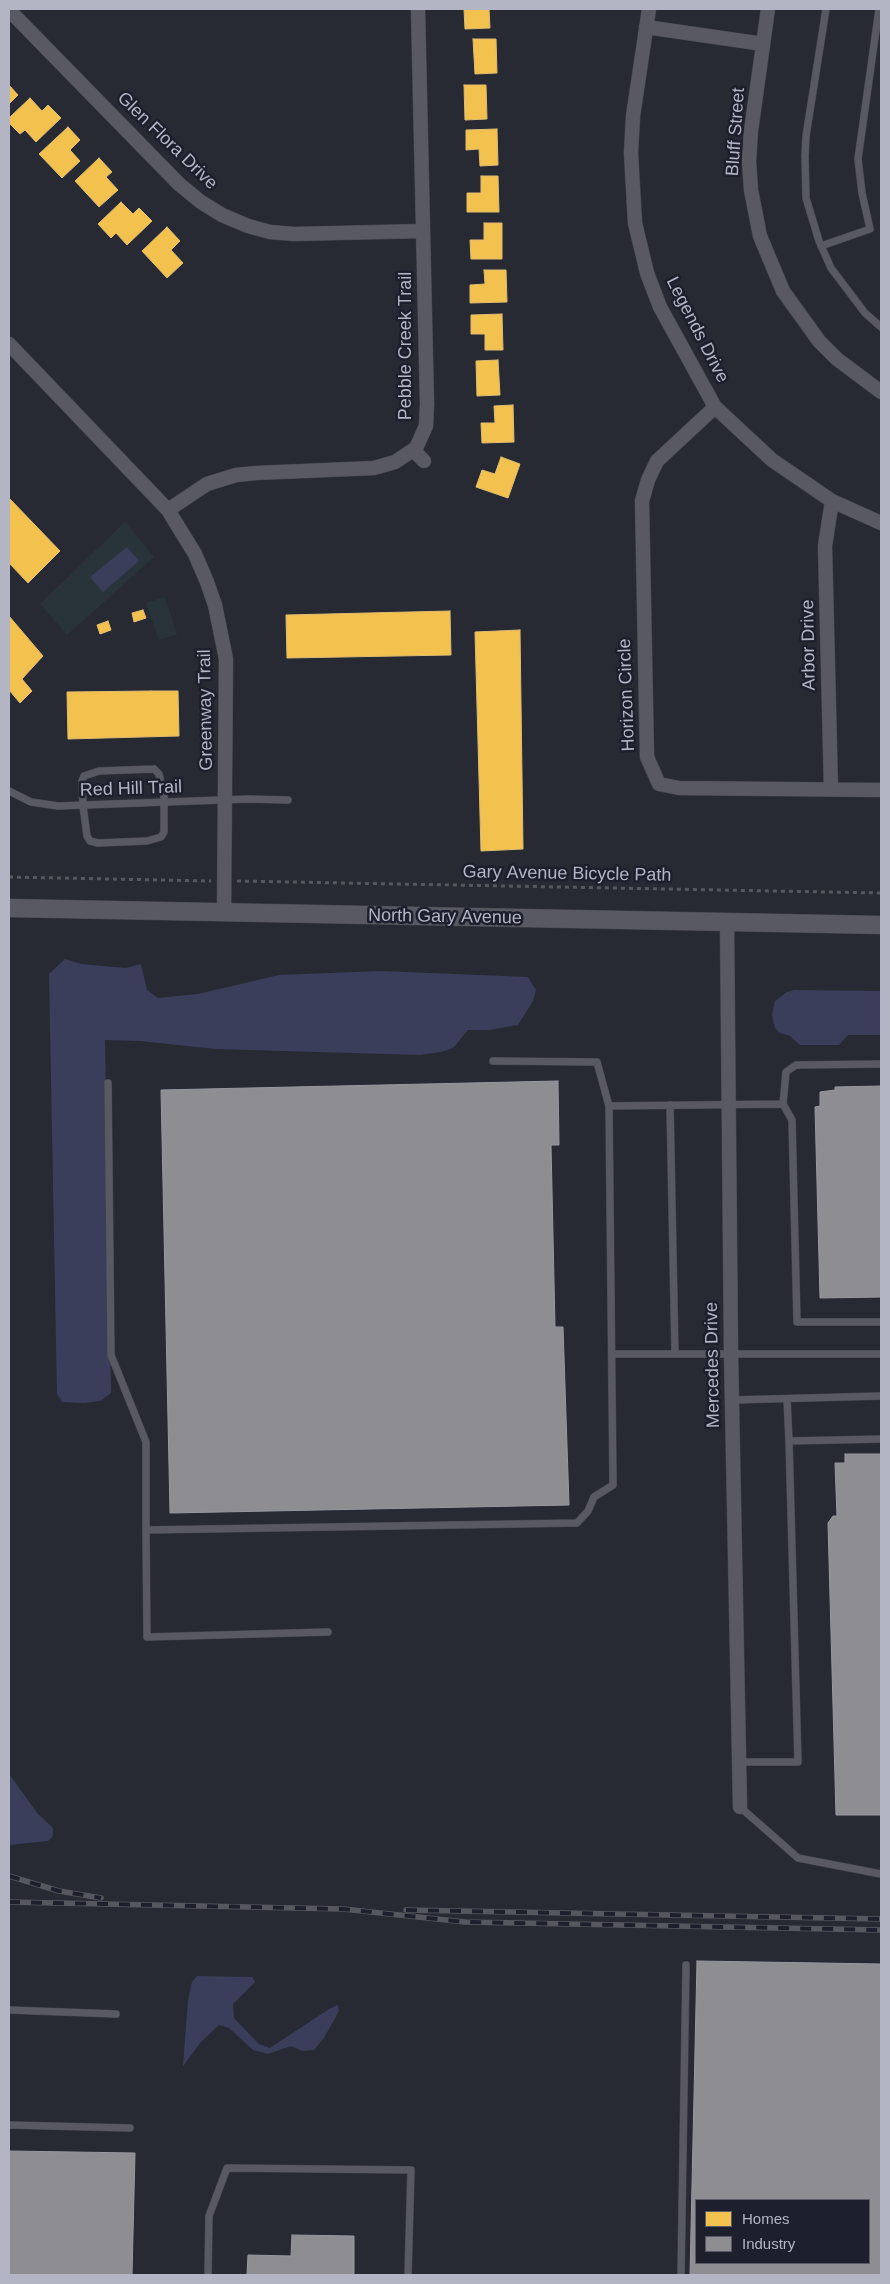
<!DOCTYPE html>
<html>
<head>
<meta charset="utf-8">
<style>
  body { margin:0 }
  #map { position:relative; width:890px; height:2284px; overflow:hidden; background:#282a33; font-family:Helvetica,sans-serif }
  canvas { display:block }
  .frame { position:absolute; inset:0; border:10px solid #b3b4c4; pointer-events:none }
  .legend { position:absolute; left:695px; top:2199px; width:175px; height:65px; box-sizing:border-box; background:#1d1f2c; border:1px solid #595b69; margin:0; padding:6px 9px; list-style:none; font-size:15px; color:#b3b4c4 }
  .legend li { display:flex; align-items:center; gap:10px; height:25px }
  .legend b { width:25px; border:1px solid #595b69 }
</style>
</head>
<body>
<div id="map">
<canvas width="890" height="2284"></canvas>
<div class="frame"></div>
<ul class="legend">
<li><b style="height:14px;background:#f2c14e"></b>Homes</li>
<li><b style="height:14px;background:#8d8d92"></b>Industry</li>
</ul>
</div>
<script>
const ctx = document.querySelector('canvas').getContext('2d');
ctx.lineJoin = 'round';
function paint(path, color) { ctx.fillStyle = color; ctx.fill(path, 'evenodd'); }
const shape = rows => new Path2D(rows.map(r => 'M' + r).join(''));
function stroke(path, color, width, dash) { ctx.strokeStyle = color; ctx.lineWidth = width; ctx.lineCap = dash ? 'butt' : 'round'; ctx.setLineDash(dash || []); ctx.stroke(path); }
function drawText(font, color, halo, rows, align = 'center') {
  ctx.font = font + ' Helvetica,sans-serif'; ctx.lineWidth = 5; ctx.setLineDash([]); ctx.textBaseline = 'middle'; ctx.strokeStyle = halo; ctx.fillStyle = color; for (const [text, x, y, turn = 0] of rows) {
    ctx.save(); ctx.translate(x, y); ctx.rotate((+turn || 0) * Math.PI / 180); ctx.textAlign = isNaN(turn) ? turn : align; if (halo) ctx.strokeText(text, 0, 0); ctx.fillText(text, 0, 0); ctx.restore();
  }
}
const green = shape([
  [125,522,154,557,67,635,40,604],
  [165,597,177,634,159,640,146,603]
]);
const water = shape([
  [127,547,139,561,103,592,90,577],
  [65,959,81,964,126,968,141,964,147,990,158,998,198,994,279,975,381,971,528,977,536,990,533,1001,518,1025,489,1030,468,1030,453,1048,441,1052,420,1055,215,1049,140,1041,105,1040,111,1393,100,1401,84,1403,62,1402,57,1394,49,974],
  [794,990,881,991,881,1035,848,1035,839,1045,800,1045,790,1036,780,1033,775,1028,772,1015,775,1001,787,992],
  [9,1774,38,1814,53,1828,53,1836,48,1841,9,1845],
  [197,1976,252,1977,255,1982,233,2004,234,2018,259,2044,270,2048,329,2009,338,2005,339,2011,324,2038,314,2050,302,2051,291,2046,268,2054,253,2050,229,2028,219,2025,201,2042,183,2066,188,2000,192,1982]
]);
const homes = shape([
  [464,9,489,9,490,28,465,29,464,9],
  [473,39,496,39,497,73,475,74,473,39],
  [9,85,18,95,9,104,9,85],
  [464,85,486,85,487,119,465,120,464,85],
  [30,98,42,111,48,105,61,118,36,142,25,130,20,134,9,123,9,118,30,98],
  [68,127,80,140,70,150,80,161,62,178,39,154,68,127],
  [497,129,498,165,480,166,479,149,466,150,466,130,497,129],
  [99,158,112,172,106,177,118,190,99,207,75,181,99,158],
  [481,176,498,176,499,212,467,212,467,193,481,193,481,176],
  [121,202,133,214,139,208,152,221,127,245,116,233,111,238,98,224,121,202],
  [484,223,502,223,502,259,471,259,470,240,484,240,484,223],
  [167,227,180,241,171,250,183,263,167,278,142,251,167,227],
  [484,270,506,270,507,302,470,303,470,285,485,284,484,270],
  [502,314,503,350,485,350,485,334,471,334,471,315,502,314],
  [498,360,500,395,477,396,476,361,498,360],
  [513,405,514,442,482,443,481,423,495,423,494,406,513,405],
  [501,457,520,464,508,498,476,487,482,470,495,474,501,457],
  [9,498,60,551,28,583,9,563,9,498],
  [143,610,146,618,134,622,132,613,143,610],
  [450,611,451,655,287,658,286,615,450,611],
  [9,616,43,656,22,679,32,691,20,703,9,690,9,616],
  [108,621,111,630,100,634,97,625,108,621],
  [520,630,523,849,481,851,475,632,520,630],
  [151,691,178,691,179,736,68,739,67,692,151,691]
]);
const industry = shape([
  [558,1081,559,1145,551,1145,555,1327,563,1327,569,1505,170,1513,161,1090,558,1081],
  [881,1086,881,1297,820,1298,815,1107,820,1106,820,1092,835,1090,835,1087,881,1086],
  [845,1454,881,1454,881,1815,836,1815,828,1523,833,1516,837,1516,835,1463,845,1463,845,1454],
  [697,1961,881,1964,881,2275,690,2275,697,1961],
  [696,2200,869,2200,869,2263,696,2263,696,2200],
  [9,2151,135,2153,132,2275,9,2275,9,2151],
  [292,2235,354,2236,354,2275,247,2275,248,2255,291,2256,292,2235]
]);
const path = shape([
  [9,877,211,881],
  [237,881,881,893]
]);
const service = shape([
  [826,9,806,136,805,156,806,198,819,241,831,268,865,313,881,327],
  [821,246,870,229,862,193,858,159,879,9],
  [154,769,159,774,164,796,164,832,161,837,147,841,98,843,90,841,87,836,83,806,82,781,84,776,99,771,154,769],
  [9,791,31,802,58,806,248,799,288,800],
  [493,1061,597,1062,609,1106],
  [108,1083,111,1355,146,1442,146,1530],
  [783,1104,786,1072,796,1065,881,1064],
  [670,1105,675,1354],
  [612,1354,881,1354],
  [787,1399,789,1441],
  [732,1400,881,1396],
  [328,1632,147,1637,146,1530,577,1523,588,1511,594,1497,613,1485,609,1106,783,1104,792,1120,797,1322,881,1322],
  [739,1762,798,1762,789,1441,881,1439],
  [740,1807,798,1858,881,1874],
  [9,2010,116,2014],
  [9,2125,130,2128],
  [208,2275,209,2216,227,2168,411,2170,408,2275],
  [681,2275,686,1965]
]);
const minor = shape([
  [649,9,633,116,631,153,635,223,647,273,660,307,715,407,772,460,832,501,881,523],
  [768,9,751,131,749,161,751,190,760,236,783,291,819,341,837,359,881,392],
  [9,10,179,184,201,202,222,215,248,226,270,232,294,234,423,231],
  [646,27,763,44],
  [9,344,168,510,195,554,207,582,215,605,226,659,224,913],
  [715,407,657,461,648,480,642,501,647,757,659,784,679,788,881,790],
  [413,450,424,461],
  [168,510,207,484,236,475,256,473,374,468,395,462,416,448,426,426,427,404,418,9],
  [831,789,825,546,832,501],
  [727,922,731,1353,740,1807]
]);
const tertiary = shape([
  [9,908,881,925]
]);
const rail = shape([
  [9,1876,59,1891,101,1898],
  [9,1902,343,1909,465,1922,881,1930],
  [406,1910,881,1919]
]);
const streetNames = [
  ["Bluff Street",736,132,-86],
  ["Glen Flora Drive",167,141,44],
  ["Legends Drive",697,330,63],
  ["Pebble Creek Trail",406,346,-90],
  ["Arbor Drive",809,645,-91],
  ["Horizon Circle",627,695,-92],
  ["Greenway Trail",206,710,-91],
  ["Red Hill Trail",131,789,-2],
  ["Gary Avenue Bicycle Path",567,874,1],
  ["North Gary Avenue",445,917,1],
  ["Mercedes Drive",713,1365,-91]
];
paint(green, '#29343a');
paint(water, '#3a3e5a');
paint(homes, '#f2c14e');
stroke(homes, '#dfbd71', 1);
paint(industry, '#8d8d92');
stroke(industry, '#9899a1', 1);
stroke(service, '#44454c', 8);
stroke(minor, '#44454c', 15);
stroke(tertiary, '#44454c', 19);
stroke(path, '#56585f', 3, [4, 4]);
stroke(service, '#585962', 7);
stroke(minor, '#585962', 14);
stroke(tertiary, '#585962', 18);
stroke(rail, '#57585f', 5.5);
stroke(rail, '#1d1f2c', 4, [11]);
drawText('18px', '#b3b4c4', '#1d1f2c', streetNames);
</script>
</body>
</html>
